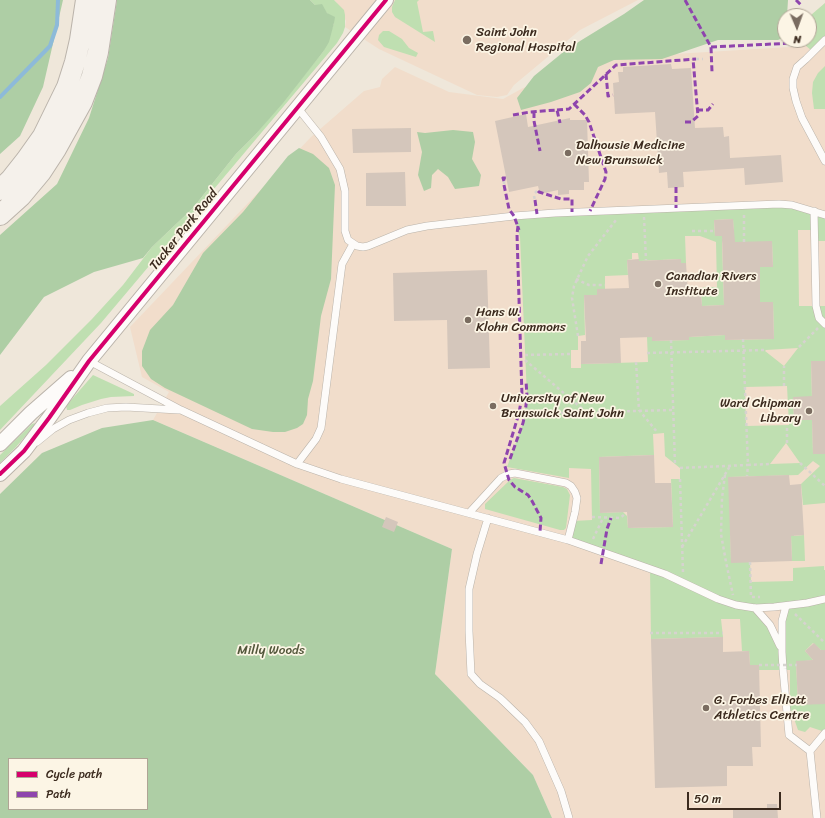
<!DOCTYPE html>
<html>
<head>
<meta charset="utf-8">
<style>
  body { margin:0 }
  #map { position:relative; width:825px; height:818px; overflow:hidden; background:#efe7da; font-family:Sriracha,sans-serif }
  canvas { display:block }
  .legend { position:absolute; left:8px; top:758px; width:140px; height:52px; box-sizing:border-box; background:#fcf5e5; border:1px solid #afa495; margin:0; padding:5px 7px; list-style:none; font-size:12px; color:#3b2a1e }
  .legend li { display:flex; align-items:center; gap:8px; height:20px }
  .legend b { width:20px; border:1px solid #afa495 }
  .north { position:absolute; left:777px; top:8px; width:40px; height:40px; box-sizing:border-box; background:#fcf5e5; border:1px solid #afa495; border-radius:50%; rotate:178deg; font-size:11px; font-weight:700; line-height:16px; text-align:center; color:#3b2a1e }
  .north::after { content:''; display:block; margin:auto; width:14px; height:18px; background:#7a6c60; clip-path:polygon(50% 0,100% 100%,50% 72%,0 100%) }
  .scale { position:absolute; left:687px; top:792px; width:94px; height:18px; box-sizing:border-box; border:2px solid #3b2a1e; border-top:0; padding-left:5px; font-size:12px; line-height:14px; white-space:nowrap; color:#3b2a1e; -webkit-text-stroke:3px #fcf5e5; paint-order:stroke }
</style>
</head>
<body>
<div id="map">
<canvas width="825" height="818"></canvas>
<ul class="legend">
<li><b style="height:5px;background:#d6006c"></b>Cycle path</li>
<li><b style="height:5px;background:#8e44ad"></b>Path</li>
</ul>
<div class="north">N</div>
<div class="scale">50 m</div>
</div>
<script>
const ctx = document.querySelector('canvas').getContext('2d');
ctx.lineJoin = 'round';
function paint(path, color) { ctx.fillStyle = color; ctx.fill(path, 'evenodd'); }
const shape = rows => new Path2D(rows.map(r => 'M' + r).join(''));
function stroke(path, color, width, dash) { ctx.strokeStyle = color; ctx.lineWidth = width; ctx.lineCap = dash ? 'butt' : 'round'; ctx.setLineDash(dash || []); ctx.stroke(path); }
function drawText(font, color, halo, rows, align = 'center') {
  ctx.font = font + ' Sriracha,sans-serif'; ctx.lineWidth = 3.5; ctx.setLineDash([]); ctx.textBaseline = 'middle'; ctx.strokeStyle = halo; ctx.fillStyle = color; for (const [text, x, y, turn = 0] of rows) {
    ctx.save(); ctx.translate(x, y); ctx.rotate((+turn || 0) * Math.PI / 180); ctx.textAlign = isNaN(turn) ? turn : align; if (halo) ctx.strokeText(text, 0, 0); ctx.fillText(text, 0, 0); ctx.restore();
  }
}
const built = shape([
  [334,0,638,0,580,30,514,85,507,95,497,97,477,95,379,49,345,27,346,21,336,2],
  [825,3,825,818,552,818,533,775,435,674,452,549,153,420,169,392,142,377,130,327,311,137,364,91,380,87,382,79,395,67,449,92,503,99,523,88,595,66,608,58,806,46,807,40,809,40,811,15]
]);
const green = shape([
  [310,0,334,0,344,10,345,15,345,27,343,33,337,43,101,323,0,430,0,406,46,365,92,319,123,285,152,247,193,208,236,154,256,134,323,52,334,23,327,13,315,5],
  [395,0,419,0,417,2,423,32,433,31,435,42,395,17,392,12,392,7],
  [825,3,825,36,811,50,806,46,807,40,809,40,811,15],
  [383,31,389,31,402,39,409,48,418,53,416,57,384,47,378,40,379,35],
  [825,66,825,109,814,109,812,93,813,82,818,73],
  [779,204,825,215,825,241,815,241,815,230,798,230,799,306,825,306,825,361,811,361,812,400,807,397,793,397,794,420,807,420,812,415,813,454,825,454,825,503,803,505,801,484,820,466,813,461,798,475,729,477,731,562,750,562,751,582,793,581,793,568,824,566,824,570,825,570,825,650,821,650,813,643,805,651,813,660,796,662,798,704,825,704,825,732,810,727,805,732,798,730,790,707,790,670,759,670,759,665,750,665,749,651,742,651,740,619,721,619,723,637,651,639,650,569,568,540,573,521,592,520,591,469,569,468,569,478,507,467,523,423,527,396,520,237,514,216],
  [733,219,734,235,730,242,772,242,773,267,760,267,760,302,773,302,774,339,725,340,725,335,689,337,689,340,653,341,652,337,647,337,648,362,581,364,581,368,571,368,571,350,578,350,578,336,585,335,584,295,597,295,597,289,605,289,605,276,628,275,627,260,632,259,632,253,638,253,639,261,680,259,681,263,686,263,685,236,700,236,716,242,717,287,703,287,701,293,702,306,724,305,722,243,726,235,715,236,714,220],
  [798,348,784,366,765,351,766,350],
  [787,386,789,425,746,426,745,387],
  [664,433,665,456,680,468,680,479,671,479,673,527,628,528,627,516,623,512,600,513,599,457,654,455,653,434],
  [786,443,800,463,770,464],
  [786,606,782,650,770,625,755,608],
  [93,375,134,394,134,396,111,397,101,399,82,405,70,410,67,410,66,406],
  [35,423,34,426,16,447,0,463,0,455,32,424],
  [514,478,563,487,567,489,570,495,566,528,564,530,560,530,485,509,485,504,510,480],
  [793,525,794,536,804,535,805,561,792,561,791,536,767,537]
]);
const forest = shape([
  [0,0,63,0,43,87,20,136,0,154],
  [117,0,310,0,315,5,322,4,327,13,335,17,334,23,329,42,323,52,283,103,256,134,236,154,193,208,152,247,143,258,94,272,44,297,0,355,0,235,57,184,89,118,108,58],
  [644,0,788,0,787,16,785,16,785,31,783,38,778,40,718,40,662,59,614,60,598,67,591,83,580,92,551,102,521,110,517,98,534,76,567,49,624,14],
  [453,130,473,132,475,142,472,159,481,175,479,186,455,189,448,177,438,169,432,175,431,188,424,191,418,175,422,152,417,132,425,133],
  [299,148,313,154,329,168,335,185,331,279,321,316,313,381,308,399,307,415,303,424,297,428,285,432,273,432,252,429,165,388,151,379,142,366,142,351,150,330,173,305,203,253,243,212,288,156],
  [153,420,452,549,435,674,533,775,552,818,0,818,0,494,42,453,102,428],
  [9,759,147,759,147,809,9,809]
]);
const stream = shape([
  [0,97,50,46,57,25,58,0]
]);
const building = shape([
  [671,64,672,69,691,68,695,128,723,127,724,137,729,136,730,158,781,155,783,182,745,185,744,168,683,172,684,187,668,188,667,172,659,173,655,112,615,114,613,83,619,82,618,72,623,72,623,67],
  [526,114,528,127,570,118,570,120,587,120,589,182,584,182,584,190,569,190,569,194,558,195,558,190,540,194,538,186,509,192,495,121],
  [411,128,411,152,353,153,352,129],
  [405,172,406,206,366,206,366,173],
  [733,219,735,242,772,241,773,267,760,267,760,302,773,302,774,339,725,340,725,335,689,337,689,340,652,341,652,337,620,338,621,363,581,364,581,341,586,341,584,295,597,295,597,289,629,288,627,260,639,259,639,261,681,259,681,263,686,263,688,294,701,293,702,306,724,305,722,236,715,236,714,220],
  [487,270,490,368,448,369,447,320,394,321,393,273],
  [811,361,825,361,825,454,813,454,812,420,794,420,793,397,812,396],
  [654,455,655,483,671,483,673,527,628,528,627,512,600,513,599,457],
  [789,475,790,485,801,484,804,535,791,536,792,561,731,563,728,477],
  [386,517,398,522,394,532,382,527],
  [723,637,723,652,749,651,750,665,759,665,761,747,752,747,753,766,727,766,727,786,655,788,651,639],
  [814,643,821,650,825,650,825,704,798,705,796,661,813,660,805,651],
  [767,804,777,804,778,818,733,818,733,809,767,808]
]);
const path = shape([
  [696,59,703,59],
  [504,181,504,185],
  [535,193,537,191],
  [534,196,535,200],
  [744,215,744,242],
  [644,217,646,260],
  [692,231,715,231],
  [576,279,589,285,605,285],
  [578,336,572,298,574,286,588,256,616,220],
  [743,339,748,465,769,464],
  [671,340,675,465],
  [799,347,818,328],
  [647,353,765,350],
  [525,355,571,354],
  [525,360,586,412],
  [636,362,639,410,658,433],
  [784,386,784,366],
  [788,407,793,407],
  [525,414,673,410],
  [787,443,787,425],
  [800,463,825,486],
  [680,468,748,465,747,476],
  [725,475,722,498,721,534,726,562,733,595],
  [680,479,683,573],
  [592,517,620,518,625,514],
  [593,539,603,518],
  [682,547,730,466],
  [750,562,751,597,760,597],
  [795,614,825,643],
  [650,633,723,633]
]);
const service = shape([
  [825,40,806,59,797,67,793,79,793,88,796,101,802,118,825,161],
  [297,107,321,137,340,169,345,191,345,231,348,240,357,246,363,247,368,246,407,230,427,226,514,216,555,213,779,204,792,205,825,215],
  [814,211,816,306,819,318,825,324],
  [89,361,181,410,297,464,341,479,568,540,665,574,718,599,736,605,755,608,774,607,807,603,825,599],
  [37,442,53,429,69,420,88,413,107,408,126,407,178,410],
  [297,464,316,439,321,428,342,264,353,244],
  [469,513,501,478,509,474,515,473,566,483,571,486,575,492,577,498,575,512,568,540],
  [488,518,477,554,469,589,469,631,471,674,480,684,500,698,525,722,539,741,561,791,569,818],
  [786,606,782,621,782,652,783,669,789,735,810,751],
  [755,608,770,625,780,646],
  [817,818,810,751,825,733]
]);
const minor = shape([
  [0,444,31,413,71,378],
  [0,474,24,451,49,418,89,361,386,0]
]);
const secondary = shape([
  [0,190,11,179,26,160,43,136,67,87,75,62,80,40,86,0],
  [0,215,21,196,41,172,56,149,82,102,92,76,98,52,106,0]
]);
const pathBridge = shape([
  [759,665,797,665]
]);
const quiet = shape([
  [685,0,711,47,712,72],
  [796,0,802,6],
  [711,47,794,43],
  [606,74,608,96,613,95],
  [574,104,585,115,589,122,606,172,605,179,590,211],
  [557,110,569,109,616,65,696,59],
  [697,110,708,110,713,104],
  [534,112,534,121,540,151],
  [513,115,530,112,557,110,560,123],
  [685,122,691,122,698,116,693,59],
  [504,181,503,178,506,178],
  [504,185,509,209,514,216,519,230],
  [676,187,676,208],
  [538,191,539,192,561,199,572,199,572,212],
  [535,200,537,214],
  [518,226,517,234,522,396,519,413,504,463,509,480,515,487,528,495,532,501,541,518,540,532],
  [510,459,523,423,525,414,527,396,526,381],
  [601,564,607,529,611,518]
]);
const cycleway = shape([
  [0,474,24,451,49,418,89,361,386,0]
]);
const markers = [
  [467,40,5,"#7a6c60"],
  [568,153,4,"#7a6c60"],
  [658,284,4,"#7a6c60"],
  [468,320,4,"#7a6c60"],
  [493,406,4,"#7a6c60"],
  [809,411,4,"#7a6c60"],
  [706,708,4,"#7a6c60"]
];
const poiNames = [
  ["Saint John",476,33],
  ["Regional Hospital",476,48],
  ["Dalhousie Medicine",576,146],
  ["New Brunswick",576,161],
  ["Canadian Rivers",666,277],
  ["Institute",666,292],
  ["Hans W.",476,313],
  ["Klohn Commons",476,328],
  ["University of New",501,399],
  ["Brunswick Saint John",501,414],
  ["Ward Chipman",801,404,"right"],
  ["Library",801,419,"right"],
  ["G. Forbes Elliott",714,701],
  ["Athletics Centre",714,716]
];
const streetNames = [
  ["Tucker Park Road",184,230,-51]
];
const parkNames = [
  ["Milly Woods",271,651]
];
paint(built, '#f1ddcb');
paint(green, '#bfdfb1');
paint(forest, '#aecea5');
stroke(stream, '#8dbad9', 4);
paint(building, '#d4c6bb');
stroke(service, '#bab3aa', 8);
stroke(minor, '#bab3aa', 16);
stroke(secondary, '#bab3aa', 22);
stroke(path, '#d6d3cf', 2.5, [3, 3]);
stroke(service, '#fdfbf9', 7);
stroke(minor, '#fdfbf9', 14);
stroke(secondary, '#f5f1eb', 20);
stroke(pathBridge, '#d6d3cf', 2.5, [3, 3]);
stroke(quiet, '#8e44ad', 3, [6, 3]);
stroke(cycleway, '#d6006c', 4);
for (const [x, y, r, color] of markers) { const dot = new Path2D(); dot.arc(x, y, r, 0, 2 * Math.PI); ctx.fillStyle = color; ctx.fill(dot); stroke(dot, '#fcf5e5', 1.5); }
drawText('13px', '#3b2a1e', '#fcf5e5', poiNames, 'left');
drawText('13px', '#3b2a1e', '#fcf5e5', streetNames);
drawText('13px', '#52563a', '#fcf5e5', parkNames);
</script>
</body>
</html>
